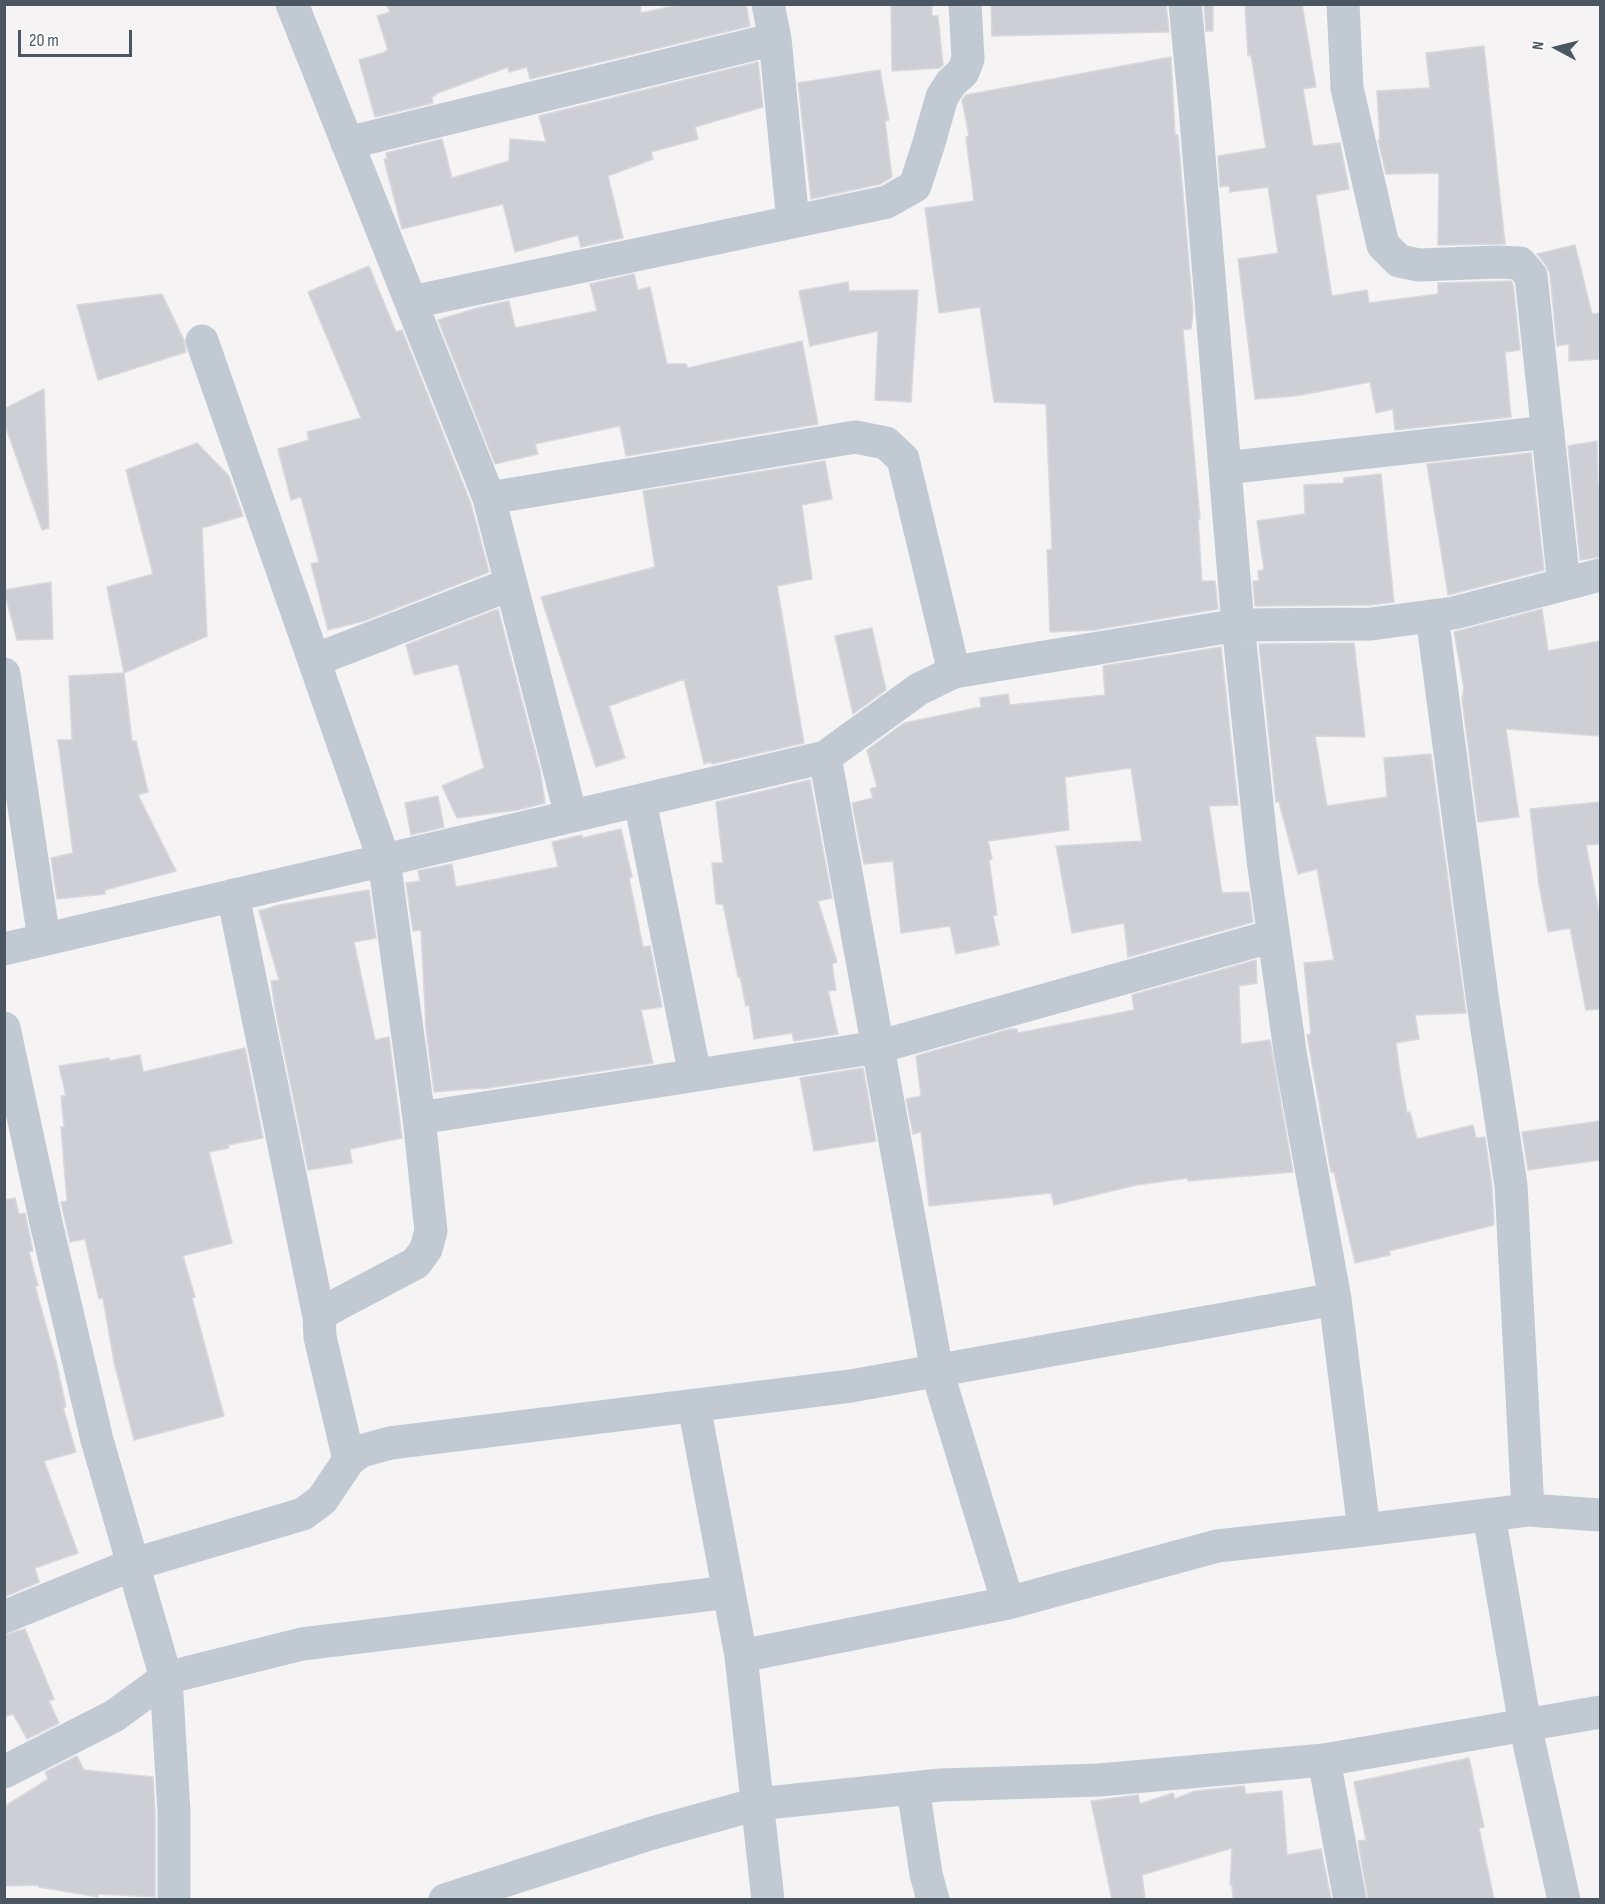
<!DOCTYPE html>
<html>
<head>
<meta charset="utf-8">
<style>
  body { margin:0 }
  #map { position:relative; width:1605px; height:1904px; overflow:hidden; background:#f5f3f3; font-family:"Sofia Sans Condensed",sans-serif }
  canvas { display:block }
  .frame { position:absolute; inset:0; border:6px solid #4a5661; pointer-events:none }
  .north { position:absolute; left:1527px; top:18px; width:60px; height:60px; -webkit-text-stroke:4px #fff; paint-order:stroke; rotate:277deg; font-size:16px; font-weight:700; line-height:24px; text-align:center; color:#4a5661 }
  .north::after { content:''; display:block; margin:auto; width:21px; height:27px; background:#4a5661; clip-path:polygon(50% 0,100% 100%,50% 72%,0 100%) }
  .scale { position:absolute; left:18px; top:30px; width:114px; height:27px; box-sizing:border-box; border:3px solid #4a5661; border-top:0; padding-left:8px; font-size:18px; line-height:21px; white-space:nowrap; color:#4a5661; -webkit-text-stroke:4px #fff; paint-order:stroke }
</style>
</head>
<body>
<div id="map">
<canvas width="1605" height="1904"></canvas>
<div class="frame"></div>
<div class="north">N</div>
<div class="scale">20 m</div>
</div>
<script>
const ctx = document.querySelector('canvas').getContext('2d');
ctx.lineJoin = 'round';
function paint(path, color) { ctx.fillStyle = color; ctx.fill(path, 'evenodd'); }
const shape = rows => new Path2D(rows.map(r => 'M' + r).join(''));
function stroke(path, color, width, dash) { ctx.strokeStyle = color; ctx.lineWidth = width; ctx.lineCap = dash ? 'butt' : 'round'; ctx.setLineDash(dash || []); ctx.stroke(path); }
const building = shape([
  [386,4,640,4,641,13,683,4,746,4,750,26,530,79,527,67,509,72,508,67,435,94,436,95,432,97,433,103,375,117,359,60,386,52,385,51,388,50,377,16,390,12,386,4],
  [891,4,932,4,932,16,938,16,943,65,940,68,892,71,891,4],
  [991,4,1166,4,1169,32,992,36,991,4],
  [1204,4,1213,4,1213,31,1206,31,1204,4],
  [1245,4,1302,4,1316,87,1303,89,1313,146,1340,143,1349,189,1316,195,1332,296,1367,290,1369,303,1438,294,1438,283,1511,281,1513,284,1520,350,1505,352,1511,417,1395,430,1393,409,1376,413,1370,382,1295,396,1255,399,1238,259,1278,253,1268,187,1230,192,1229,186,1220,187,1218,156,1266,148,1251,55,1248,56,1245,4],
  [1484,46,1505,244,1438,245,1439,173,1386,174,1378,140,1380,140,1377,91,1430,88,1426,53,1484,46],
  [1171,57,1175,135,1178,135,1193,311,1191,329,1183,330,1200,519,1198,519,1202,581,1215,581,1218,609,1094,630,1050,632,1047,550,1052,549,1046,404,994,402,980,307,939,313,925,208,974,201,966,137,969,136,962,100,966,95,1171,57],
  [758,62,763,107,695,127,698,139,651,152,653,159,608,176,623,238,581,247,578,235,515,252,503,204,402,229,384,159,387,159,386,153,442,139,452,178,509,161,510,139,546,142,539,116,758,62],
  [880,70,889,120,885,121,892,177,880,184,811,199,798,83,880,70],
  [1575,245,1592,314,1600,313,1600,359,1569,361,1569,344,1557,346,1550,274,1545,264,1537,254,1575,245],
  [369,266,396,332,402,330,471,504,489,572,364,621,328,630,311,564,319,562,301,497,291,500,278,449,309,440,307,432,361,418,308,292,369,266],
  [634,274,638,290,650,287,667,364,686,364,688,368,802,341,818,424,626,456,620,426,535,444,538,454,495,464,438,320,481,307,509,301,515,328,597,311,590,284,634,274],
  [848,282,849,291,918,290,911,402,875,400,878,331,810,346,799,291,848,282],
  [162,294,184,340,186,352,98,380,77,305,162,294],
  [44,389,49,528,42,530,4,422,4,409,44,389],
  [1597,441,1598,484,1600,484,1600,557,1580,560,1568,446,1597,441],
  [197,443,229,476,243,516,202,528,207,636,124,673,107,587,153,574,126,470,197,443],
  [1531,453,1544,570,1448,595,1427,464,1531,453],
  [825,461,832,499,802,505,812,579,777,586,804,743,712,764,711,762,704,764,684,679,609,706,625,758,596,767,541,597,655,567,643,491,825,461],
  [1381,474,1394,602,1370,605,1255,606,1253,581,1259,581,1258,571,1264,570,1257,521,1305,514,1304,485,1344,483,1344,478,1381,474],
  [51,582,53,639,17,640,4,590,51,582],
  [498,609,540,770,545,803,517,810,457,818,442,786,484,768,458,664,414,675,406,645,498,609],
  [1542,609,1548,651,1600,641,1600,736,1506,729,1519,817,1478,822,1462,699,1464,688,1454,632,1542,609],
  [872,628,886,690,853,714,835,636,872,628],
  [1354,643,1365,737,1315,736,1327,806,1387,797,1384,758,1431,754,1466,1013,1415,1015,1419,1039,1396,1043,1400,1073,1407,1113,1410,1112,1417,1139,1473,1125,1476,1138,1485,1137,1492,1187,1494,1225,1389,1251,1390,1255,1355,1263,1334,1172,1331,1172,1307,1035,1311,1034,1304,963,1334,960,1317,869,1298,874,1279,802,1276,802,1259,644,1354,643],
  [1221,647,1238,805,1209,806,1222,893,1249,892,1253,922,1128,957,1124,923,1072,933,1056,846,1142,841,1131,768,1065,777,1069,830,988,841,992,859,989,860,997,915,993,916,999,945,956,954,950,926,901,933,893,861,864,864,852,803,873,798,870,789,877,787,867,750,904,723,981,707,980,698,1008,694,1010,705,1105,695,1103,666,1221,647],
  [124,673,132,741,136,741,148,792,138,795,176,871,105,890,105,894,57,899,51,858,73,853,58,740,72,740,69,676,124,673],
  [810,780,832,898,818,901,837,962,832,964,836,990,828,991,838,1034,794,1041,792,1033,754,1039,749,1005,746,1006,740,977,738,977,723,904,716,904,712,863,723,863,716,802,810,780],
  [438,796,444,827,411,835,405,803,438,796],
  [1600,802,1600,844,1586,845,1600,918,1600,1009,1586,1010,1570,928,1548,932,1539,885,1530,809,1600,802],
  [621,829,632,877,629,878,643,947,650,946,662,1007,641,1010,653,1063,482,1089,482,1088,434,1092,426,1029,421,930,413,931,406,883,420,881,418,871,452,864,456,887,558,867,552,842,582,835,582,838,621,829],
  [369,890,376,938,354,942,375,1040,389,1037,402,1138,350,1149,352,1163,308,1170,275,1008,271,981,279,980,259,911,279,905,369,890],
  [1256,960,1257,983,1239,986,1241,1044,1270,1040,1293,1172,1188,1181,1188,1178,1136,1185,1054,1205,1051,1193,929,1206,921,1132,913,1134,906,1099,921,1096,916,1056,1010,1029,1017,1029,1018,1033,1134,1010,1132,995,1256,960],
  [245,1048,263,1138,228,1145,229,1148,209,1152,232,1243,183,1256,195,1297,192,1298,224,1416,134,1440,114,1362,103,1298,99,1299,85,1239,70,1242,61,1202,67,1201,61,1127,64,1127,61,1096,66,1096,59,1066,109,1058,109,1061,140,1055,143,1072,245,1048],
  [863,1068,876,1141,814,1151,800,1078,863,1068],
  [1600,1121,1600,1160,1528,1170,1522,1132,1600,1121],
  [15,1198,19,1214,25,1213,33,1251,29,1252,38,1286,35,1286,56,1361,66,1407,63,1407,76,1452,44,1461,78,1553,35,1568,39,1582,4,1597,4,1200,15,1198],
  [25,1629,54,1699,49,1701,59,1723,27,1739,13,1714,4,1717,4,1635,25,1629],
  [77,1756,84,1770,153,1777,155,1813,155,1897,98,1894,98,1897,39,1887,38,1885,4,1886,4,1807,48,1779,45,1772,77,1756],
  [1469,1758,1484,1827,1479,1828,1494,1899,1368,1899,1358,1841,1366,1840,1354,1782,1469,1758],
  [1244,1786,1246,1794,1282,1791,1287,1855,1321,1849,1331,1899,1233,1899,1232,1885,1230,1885,1232,1848,1142,1875,1145,1899,1112,1899,1091,1801,1138,1795,1140,1804,1173,1793,1175,1799,1195,1791,1244,1786]
]);
const street = shape([
  [292,4,489,498,571,816],
  [768,4,775,39,793,222],
  [1185,4,1195,108,1238,625,1263,860,1291,1058,1335,1299,1364,1530],
  [1343,4,1347,88,1383,245,1399,261,1419,265,1497,262,1520,263,1531,276,1564,584],
  [347,143,775,39],
  [412,302,887,202,915,186,928,146,942,97,951,83,963,72,968,59,965,4],
  [202,341,384,860,419,1118,431,1231,426,1249,416,1263,329,1309,319,1317,320,1337,349,1460],
  [1225,468,1548,432],
  [489,498,855,437,886,443,903,459,954,672],
  [1432,616,1483,1003,1511,1185,1528,1510],
  [315,660,511,584],
  [4,674,44,939],
  [825,757,937,1371,1008,1603],
  [640,801,695,1075],
  [233,895,319,1317],
  [4,949,825,757,919,689,954,672,1238,625,1371,624,1454,613,1600,575],
  [4,1028,47,1227,97,1440,166,1678,174,1812,174,1900],
  [419,1118,878,1047,1273,936],
  [694,1406,741,1656,768,1900],
  [1489,1515,1525,1725,1564,1900],
  [4,1617,134,1564,303,1514,322,1500,349,1460,361,1451,390,1443,851,1386,1335,1299],
  [741,1656,1008,1603,1217,1546,1364,1530,1528,1510,1600,1515],
  [1324,1760,1350,1900],
  [4,1772,114,1716,166,1678,302,1644,729,1592],
  [913,1788,926,1874,933,1900],
  [445,1900,649,1834,757,1804,941,1785,1099,1780,1324,1760,1600,1712]
]);
paint(building, '#cdcfd5');
stroke(building, '#d7d9de', 1.5);
stroke(street, '#c1cad2', 33);
</script>
</body>
</html>
